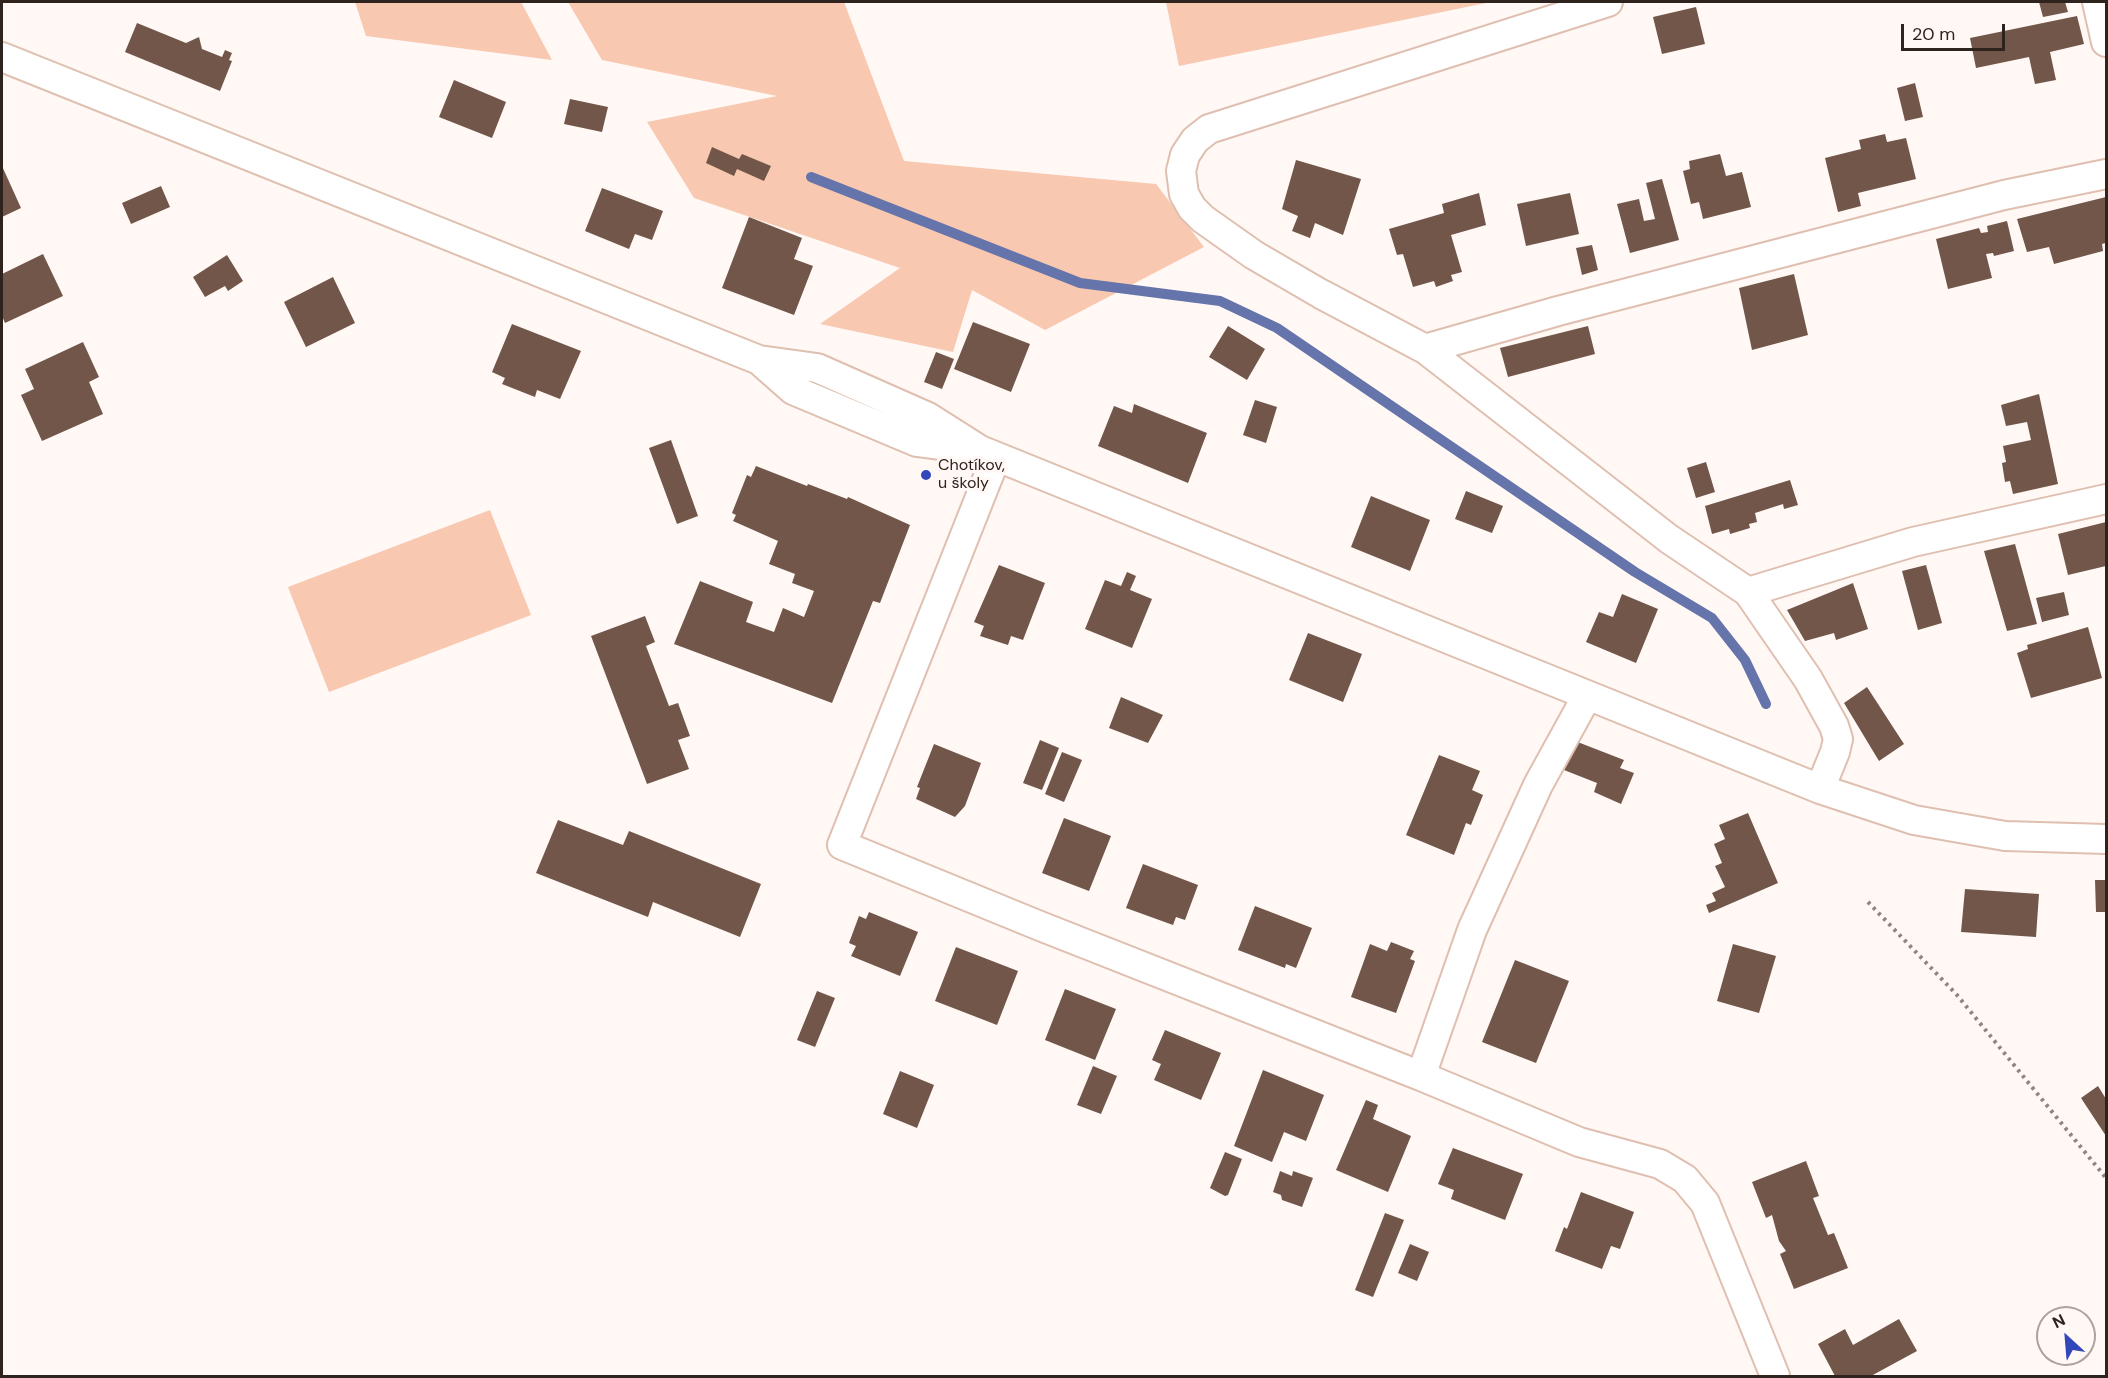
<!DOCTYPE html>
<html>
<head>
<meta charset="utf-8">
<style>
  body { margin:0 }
  #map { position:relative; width:2108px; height:1378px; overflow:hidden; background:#fff8f5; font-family:"DM Sans",sans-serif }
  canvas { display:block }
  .frame { position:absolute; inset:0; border:3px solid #2f231d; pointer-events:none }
  .north { position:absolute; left:2036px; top:1306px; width:60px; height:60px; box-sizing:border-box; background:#fff8f5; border:2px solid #aca39f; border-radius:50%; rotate:334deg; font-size:16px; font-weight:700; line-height:24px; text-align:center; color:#2f231d }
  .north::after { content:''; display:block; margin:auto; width:21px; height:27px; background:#3248ba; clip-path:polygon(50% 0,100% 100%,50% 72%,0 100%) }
  .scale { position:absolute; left:1901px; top:24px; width:104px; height:27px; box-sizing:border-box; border:3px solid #2f231d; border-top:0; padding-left:8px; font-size:18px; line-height:21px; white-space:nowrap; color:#2f231d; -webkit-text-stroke:4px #fff8f5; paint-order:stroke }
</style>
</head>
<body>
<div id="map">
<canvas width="2108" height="1378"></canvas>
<div class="frame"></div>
<div class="north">N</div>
<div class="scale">20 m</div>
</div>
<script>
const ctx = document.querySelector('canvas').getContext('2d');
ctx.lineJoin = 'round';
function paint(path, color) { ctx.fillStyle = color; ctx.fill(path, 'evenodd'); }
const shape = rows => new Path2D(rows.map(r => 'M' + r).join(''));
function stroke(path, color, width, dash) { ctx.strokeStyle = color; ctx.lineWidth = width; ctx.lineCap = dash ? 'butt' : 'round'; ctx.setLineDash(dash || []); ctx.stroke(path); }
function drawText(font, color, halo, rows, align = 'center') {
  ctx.font = font + ' "DM Sans",sans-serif'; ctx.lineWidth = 6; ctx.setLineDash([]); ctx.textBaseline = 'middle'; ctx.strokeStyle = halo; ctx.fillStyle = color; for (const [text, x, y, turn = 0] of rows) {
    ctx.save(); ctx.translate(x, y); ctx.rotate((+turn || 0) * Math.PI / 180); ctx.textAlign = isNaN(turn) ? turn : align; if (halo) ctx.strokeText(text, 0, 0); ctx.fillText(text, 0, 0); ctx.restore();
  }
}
const green = shape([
  [355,2,521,2,552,60,366,36],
  [568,2,844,2,904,161,1156,184,1204,247,1045,330,972,290,953,352,820,324,900,268,694,198,647,122,777,96,602,60],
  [1166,2,1491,2,1179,66],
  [490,510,531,615,329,692,288,587]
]);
const stream = shape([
  [811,177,1080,283,1220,301,1277,328,1635,572,1712,618,1745,660,1766,704]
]);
const building = shape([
  [2039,2,2065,2,2068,12,2043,17],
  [1696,7,1705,44,1662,54,1653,17],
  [2077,16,2084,44,2050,52,2056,80,2035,84,2029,57,1976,68,1970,38],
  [137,23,186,43,199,37,202,49,222,57,225,50,232,53,229,60,232,61,220,91,125,52],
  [454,80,506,102,492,138,439,117],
  [1915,83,1923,117,1905,121,1897,88],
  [570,99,608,107,602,132,564,124],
  [1885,134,1887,142,1906,138,1916,179,1858,193,1861,206,1838,212,1825,158,1861,149,1859,140],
  [712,147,739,159,742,154,771,166,764,181,737,169,734,176,706,163],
  [1720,154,1726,176,1742,172,1751,207,1703,219,1699,202,1691,204,1683,171,1690,169,1689,161],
  [1296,160,1361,179,1343,235,1315,223,1310,238,1292,231,1298,216,1282,209],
  [2,166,21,208,2,217],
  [1662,179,1679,240,1630,253,1617,204,1639,199,1644,221,1655,219,1646,183],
  [161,186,170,207,131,224,122,203],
  [602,188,663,211,652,240,635,234,629,249,585,231],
  [1479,193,1486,225,1451,235,1462,272,1451,275,1453,281,1436,287,1434,281,1413,287,1403,254,1397,255,1389,229,1444,213,1442,204],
  [1570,193,1579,234,1526,246,1517,204],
  [2106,197,2106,243,2102,244,2103,251,2054,264,2049,247,2027,252,2017,219],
  [749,217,802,238,794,259,813,266,794,315,722,288],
  [2007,221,2014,251,1994,256,1993,253,1986,254,1992,278,1948,289,1936,239,1979,228,1981,233,1988,232,1987,226],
  [1592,245,1598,270,1582,275,1576,248],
  [43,254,63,296,5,323,2,316,2,274],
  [227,255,243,281,228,291,225,286,205,297,193,277],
  [1794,274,1808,335,1752,350,1739,288],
  [333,277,355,323,306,347,284,302],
  [973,322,1030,344,1011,392,954,369],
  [512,324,581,351,560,399,537,390,535,397,502,384,505,378,492,372],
  [1228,326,1265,349,1247,380,1209,357],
  [1588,326,1595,354,1508,377,1500,348],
  [83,342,99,377,89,382,103,414,42,441,21,395,34,389,25,369],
  [936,352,954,359,942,389,924,382],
  [2039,394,2058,484,2013,494,2010,481,2005,482,2002,463,2006,462,2003,446,2031,440,2027,422,2006,426,2001,405],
  [1255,400,1277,407,1266,443,1243,435],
  [1134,404,1207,433,1188,483,1098,446,1114,406,1132,413],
  [671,440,698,516,677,524,649,448],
  [1706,462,1715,492,1696,498,1687,468],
  [756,466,807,486,808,484,847,499,848,497,910,525,880,603,873,601,832,703,674,644,700,581,753,602,746,622,774,632,783,608,804,617,814,591,792,583,795,574,769,564,778,541,733,521,736,515,732,513,747,475,751,477],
  [1790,480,1798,505,1784,509,1783,504,1755,513,1757,522,1749,524,1750,528,1730,534,1729,529,1712,534,1705,506],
  [1466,491,1503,506,1492,533,1455,519],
  [1371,496,1430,520,1410,571,1351,547],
  [2106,522,2106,566,2068,575,2058,534],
  [2015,544,2037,624,2007,631,1984,551],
  [999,565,1045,583,1023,640,1011,636,1008,645,980,636,984,626,974,622],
  [1926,565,1942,623,1918,630,1902,571],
  [1127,572,1136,576,1130,590,1152,599,1132,648,1085,629,1105,580,1121,586],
  [1853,583,1868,629,1836,640,1834,633,1805,641,1787,610],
  [2064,592,2069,615,2042,622,2036,598],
  [1622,594,1658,609,1636,663,1586,642,1599,612,1613,617],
  [645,616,655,642,646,646,669,706,678,703,690,736,678,740,689,769,647,784,591,636],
  [2088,627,2102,678,2031,698,2017,653,2028,649,2027,645],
  [1308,633,1362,654,1343,702,1289,680],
  [1867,687,1904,744,1879,761,1844,703],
  [1121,697,1163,715,1148,743,1109,728],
  [1040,740,1059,748,1042,790,1023,783],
  [1575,741,1624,760,1620,768,1634,773,1621,804,1594,792,1597,783,1564,770],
  [934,744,981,763,965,806,955,817,916,799,920,788,917,787],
  [1062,752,1082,760,1064,802,1045,794],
  [1439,755,1480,771,1472,790,1483,795,1471,825,1466,823,1454,855,1406,835],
  [1748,813,1778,883,1709,913,1706,905,1716,901,1712,893,1725,887,1715,866,1722,863,1714,844,1725,839,1719,825],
  [1064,818,1111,836,1089,891,1042,873],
  [558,820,623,845,629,831,761,884,740,937,653,902,648,917,536,873],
  [1143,864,1198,885,1185,920,1176,917,1173,925,1126,908],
  [2095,880,2106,880,2106,912,2096,912],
  [1965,889,2039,894,2036,937,1961,932],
  [1255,906,1312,928,1296,968,1286,964,1285,968,1238,950],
  [869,912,918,932,900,976,851,956,856,946,849,943,859,916,866,919],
  [1391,942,1414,951,1410,959,1415,961,1396,1013,1351,997,1370,944,1387,951],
  [1733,944,1776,956,1759,1013,1717,1001],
  [956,947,1018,971,997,1025,935,1001],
  [1515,960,1569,981,1536,1063,1482,1042],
  [1065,989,1116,1009,1095,1060,1045,1040],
  [817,991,835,998,815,1047,797,1040],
  [1165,1030,1221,1053,1201,1100,1154,1080,1161,1064,1152,1060],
  [1093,1066,1117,1076,1101,1114,1077,1105],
  [1263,1070,1324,1095,1306,1141,1284,1132,1272,1162,1234,1146],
  [900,1071,934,1085,917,1128,883,1114],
  [2098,1086,2106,1099,2106,1136,2081,1098],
  [1366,1100,1378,1105,1373,1119,1411,1136,1388,1192,1336,1170],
  [1453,1148,1523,1174,1505,1220,1451,1199,1454,1190,1438,1184],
  [1225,1152,1242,1159,1228,1195,1225,1196,1210,1188],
  [1806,1161,1819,1196,1813,1198,1828,1235,1834,1233,1848,1268,1794,1289,1780,1254,1786,1251,1779,1241,1772,1215,1766,1218,1752,1182],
  [1280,1171,1292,1176,1293,1171,1313,1178,1302,1207,1282,1200,1281,1195,1273,1192],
  [1581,1192,1634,1212,1620,1249,1611,1246,1602,1269,1555,1251,1564,1227,1567,1229],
  [1385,1213,1404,1220,1373,1297,1355,1290],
  [1410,1244,1429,1252,1417,1281,1398,1273],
  [1899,1319,1917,1351,1871,1376,1835,1376,1818,1344,1845,1329,1853,1345]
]);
const path = shape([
  [1868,902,1957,995,2106,1178]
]);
const street = shape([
  [2097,2,2106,42],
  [2,57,759,360,817,368,928,417,980,450,1820,789,1914,820,2005,836,2106,839],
  [1425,349,1321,294,1254,255,1203,219,1192,208,1184,194,1181,171,1185,155,1195,140,1209,129,1608,2],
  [759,360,793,390,917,442,969,449],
  [996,457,842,845,1040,926,1421,1076],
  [1748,592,1913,542,2106,499],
  [1587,696,1538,785,1472,930,1421,1076,1579,1142,1660,1164,1685,1179,1705,1203,1775,1376],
  [1820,789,1835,752,1838,739,1834,726,1808,679,1748,592,1669,539,1425,349,1558,311,2004,195,2106,174]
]);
const markers = [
  [926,475,6,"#3248ba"]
];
const poiNames = [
  ["Chotíkov,",938,466],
  ["u školy",938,484]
];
paint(green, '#f9c8b1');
stroke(stream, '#6574aa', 10);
paint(building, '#715649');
stroke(street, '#dfbfb0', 32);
stroke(path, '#8f8580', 4, [3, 4.5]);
stroke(street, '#fff', 28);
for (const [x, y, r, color] of markers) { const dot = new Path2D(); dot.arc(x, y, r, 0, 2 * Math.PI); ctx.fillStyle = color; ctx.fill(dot); stroke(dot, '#fff8f5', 2); }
drawText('16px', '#2f231d', '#fff8f5', poiNames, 'left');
</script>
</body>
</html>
